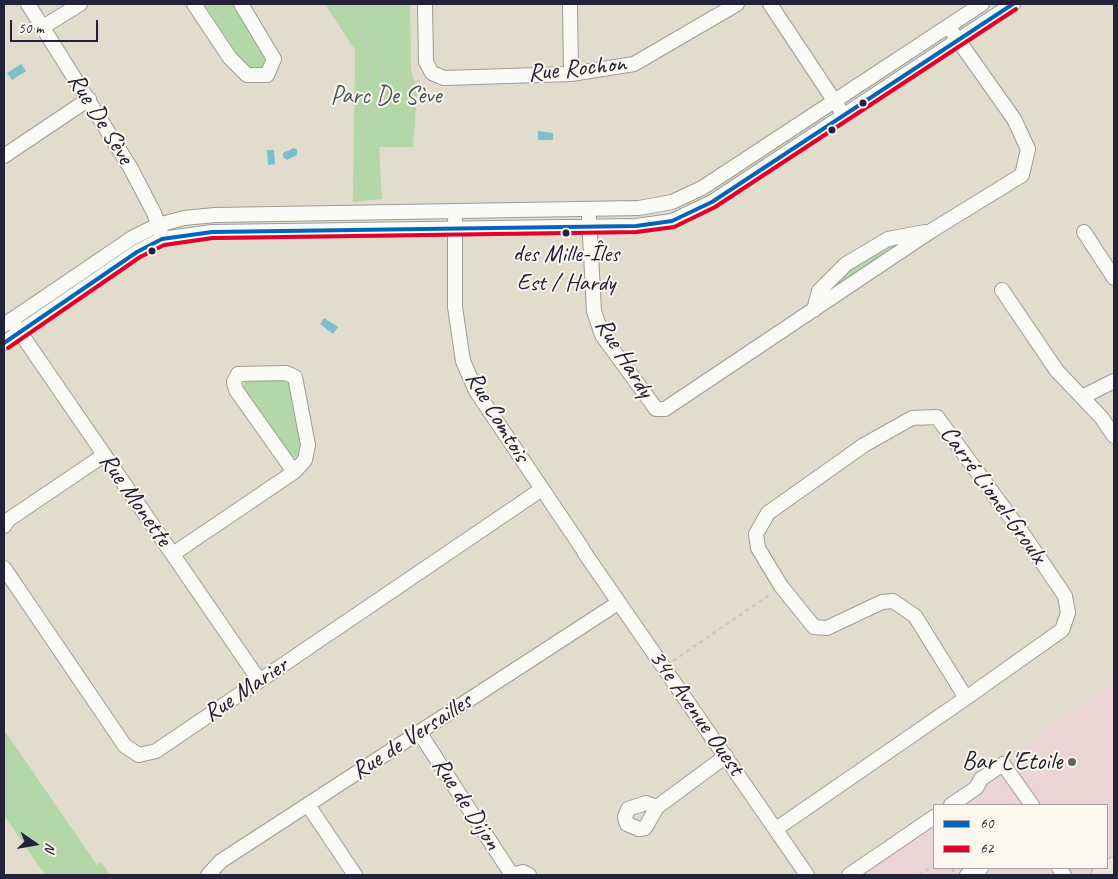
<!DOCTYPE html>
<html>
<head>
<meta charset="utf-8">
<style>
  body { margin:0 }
  #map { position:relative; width:1118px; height:879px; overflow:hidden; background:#e1dccb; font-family:Caveat,sans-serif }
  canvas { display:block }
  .frame { position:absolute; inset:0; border:5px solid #22223b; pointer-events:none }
  .legend { position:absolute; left:933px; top:804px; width:175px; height:65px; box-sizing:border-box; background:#fbf7ec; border:1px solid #a4a2a5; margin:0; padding:6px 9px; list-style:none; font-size:15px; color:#22223b }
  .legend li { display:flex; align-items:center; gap:10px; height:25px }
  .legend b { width:25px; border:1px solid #a4a2a5 }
  .north { position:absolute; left:10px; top:819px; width:50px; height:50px; -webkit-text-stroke:4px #fbf7ec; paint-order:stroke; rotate:103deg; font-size:14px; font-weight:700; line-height:20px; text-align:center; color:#22223b }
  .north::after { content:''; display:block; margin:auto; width:18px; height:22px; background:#22223b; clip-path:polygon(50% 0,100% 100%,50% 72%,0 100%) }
  .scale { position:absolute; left:10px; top:20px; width:88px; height:22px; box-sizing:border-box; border:2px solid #22223b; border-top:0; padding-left:6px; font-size:15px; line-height:18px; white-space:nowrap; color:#22223b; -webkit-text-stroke:4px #fbf7ec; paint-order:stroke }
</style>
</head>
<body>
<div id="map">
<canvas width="1118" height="879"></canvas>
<div class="frame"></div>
<ul class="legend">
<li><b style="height:6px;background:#0065bd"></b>60</li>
<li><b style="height:6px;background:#e4002b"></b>62</li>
</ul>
<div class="north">N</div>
<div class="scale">50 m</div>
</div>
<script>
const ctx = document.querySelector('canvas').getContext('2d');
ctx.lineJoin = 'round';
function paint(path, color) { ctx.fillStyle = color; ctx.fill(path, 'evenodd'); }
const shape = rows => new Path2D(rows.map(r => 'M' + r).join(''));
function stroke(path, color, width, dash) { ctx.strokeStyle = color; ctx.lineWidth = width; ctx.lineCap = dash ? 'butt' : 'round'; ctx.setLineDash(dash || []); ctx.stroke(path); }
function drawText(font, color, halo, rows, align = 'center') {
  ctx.font = font + ' Caveat,sans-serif'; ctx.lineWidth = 4; ctx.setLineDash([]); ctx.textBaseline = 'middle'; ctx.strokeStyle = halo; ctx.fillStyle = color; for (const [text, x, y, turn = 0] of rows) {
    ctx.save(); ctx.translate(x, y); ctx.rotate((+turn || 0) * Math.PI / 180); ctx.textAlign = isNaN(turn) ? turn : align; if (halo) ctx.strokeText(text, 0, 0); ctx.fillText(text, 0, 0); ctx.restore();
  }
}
const built = shape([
  [1114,682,1114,875,837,875,934,807,934,868,1107,868,1107,805,937,805]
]);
const green = shape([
  [203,4,232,4,268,59,265,68,251,69,239,57],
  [325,4,410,4,411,69,417,93,413,147,379,147,382,199,353,202,355,50],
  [919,235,820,301,847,266,888,242],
  [248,379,288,380,291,383,304,445,298,456,292,458,241,389],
  [4,730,97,865,101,862,110,875,45,875,4,815]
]);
const water = shape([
  [21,64,26,71,12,80,7,73],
  [538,131,553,133,553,140,538,140],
  [294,148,297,150,297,155,287,160,283,157,283,153],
  [267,150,274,150,275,164,268,165],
  [324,318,338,327,333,334,320,324]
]);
const path = shape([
  [345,4,371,51,384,69,399,78,420,81],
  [366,119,383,93,392,88,417,82],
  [358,200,369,68,366,43],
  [673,661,772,593],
  [4,772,75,875],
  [953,868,953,875],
  [919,875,934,865]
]);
const minor = shape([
  [28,4,130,167,154,213,161,233],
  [194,4,230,58,247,75,267,75,274,59,241,4],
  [425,4,426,62,432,73,444,78,571,74,634,64,737,4],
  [570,4,571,74],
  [770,4,839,108],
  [43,27,80,4],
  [4,156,89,99],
  [589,217,594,311,602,335,656,409,665,409,931,231,1022,175,1028,149,1014,119,953,33],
  [455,220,455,307,463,361,476,391,582,548],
  [1084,232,1114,278],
  [1002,290,1057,371,1101,417,1114,436],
  [814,310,819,291,846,264,888,239,925,232],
  [4,325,132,238,158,225,184,218,215,215,639,208,672,202,702,188,982,4],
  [15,325,259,680],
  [4,343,137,252,162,239,212,232,636,226,672,221,712,202,1013,4],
  [1082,397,1114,381],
  [4,526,8,520,104,455],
  [584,552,807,875],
  [173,554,294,472,305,460,308,445,295,377,286,373,238,374,234,382,236,390,294,472],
  [4,568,125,746,139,755,156,751,542,489],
  [419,732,512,875],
  [308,805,355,875],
  [951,805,976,788,981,779,1003,764,1032,805],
  [657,807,646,803,628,809,625,817,627,824,639,829,645,828,657,807,726,756],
  [776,829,966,698,1062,630,1068,613,1065,596,1025,537,937,417,912,418,864,445,768,513,756,534,758,548,781,586,814,627,827,628,882,602,893,601,915,616,966,698],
  [1059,868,1064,875],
  [208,875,221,861,618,603],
  [513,875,523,872,529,875],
  [849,875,934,817],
  [967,875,981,868]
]);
const major = shape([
  [1100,875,1114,866]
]);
const bus1 = shape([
  [4,343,137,252,162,239,212,232,636,226,672,221,712,202,1013,4]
]);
const bus2 = shape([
  [8,348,140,257,164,245,212,238,636,232,674,227,715,207,1016,9]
]);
const markers = [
  [863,103,4.5,"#22223b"],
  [832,130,4.5,"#22223b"],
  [566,233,4.5,"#22223b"],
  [152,251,4.5,"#22223b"],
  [1072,762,5,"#65636d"]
];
const busNames = [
  ["des Mille-Îles",566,255],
  ["Est / Hardy",566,284]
];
const streetNames = [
  ["Rue Rochon",577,69,-6],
  ["Rue De Sève",100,119,58],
  ["Rue Hardy",624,358,58],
  ["Rue Comtois",497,417,59],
  ["Carré Lionel-Groulx",993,495,54],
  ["Rue Monette",135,500,55],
  ["Rue Marier",246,690,-34],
  ["34e Avenue Ouest",696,713,55],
  ["Rue de Versailles",412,737,-33],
  ["Rue de Dijon",466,804,57]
];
const parkNames = [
  ["Parc De Sève",386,96]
];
const poiNames = [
  ["Bar L'Etoile",1062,762]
];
paint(built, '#ebd5d4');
paint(green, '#b3d7a9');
paint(water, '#7ac0cc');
stroke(minor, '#9e9c95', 16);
stroke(major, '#9e9c95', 19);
stroke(path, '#c7c6c3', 2, [4, 4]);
stroke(minor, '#fafaf7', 14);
stroke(major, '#ebe4da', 18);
stroke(bus1, '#0065bd', 4);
stroke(bus2, '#e4002b', 4);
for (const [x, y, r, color] of markers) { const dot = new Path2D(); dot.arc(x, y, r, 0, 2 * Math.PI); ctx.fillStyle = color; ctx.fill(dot); stroke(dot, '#fbf7ec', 2); }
drawText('24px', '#22223b', '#fbf7ec', busNames);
drawText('25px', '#22223b', '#fbf7ec', streetNames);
drawText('25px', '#425754', '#fbf7ec', parkNames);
drawText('25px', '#22223b', '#fbf7ec', poiNames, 'right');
</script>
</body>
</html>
